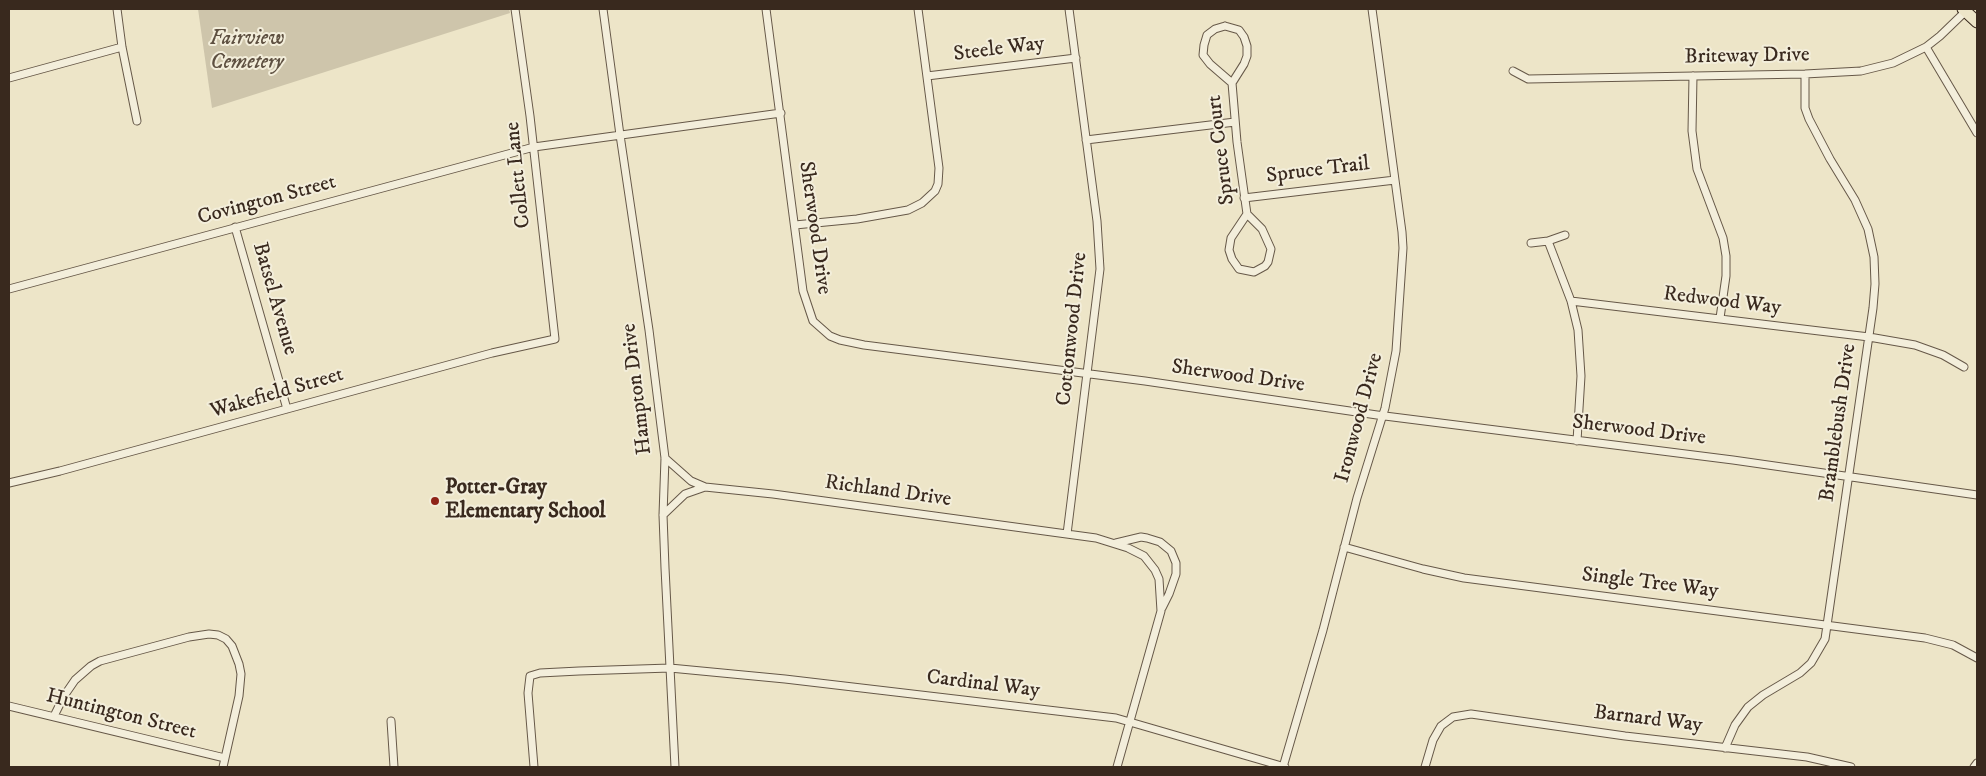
<!DOCTYPE html>
<html>
<head>
<meta charset="utf-8">
<style>
  body { margin:0 }
  #map { position:relative; width:1986px; height:776px; overflow:hidden; background:#ede5c8; font-family:"IM FELL DW Pica",serif }
  canvas { display:block }
  .frame { position:absolute; inset:0; border:10px solid #39291e; pointer-events:none }
</style>
</head>
<body>
<div id="map">
<canvas width="1986" height="776"></canvas>
<div class="frame"></div>
</div>
<script>
const ctx = document.querySelector('canvas').getContext('2d');
ctx.lineJoin = 'round';
function paint(path, color) { ctx.fillStyle = color; ctx.fill(path, 'evenodd'); }
const shape = rows => new Path2D(rows.map(r => 'M' + r).join(''));
function stroke(path, color, width, dash) { ctx.strokeStyle = color; ctx.lineWidth = width; ctx.lineCap = dash ? 'butt' : 'round'; ctx.setLineDash(dash || []); ctx.stroke(path); }
function drawText(font, color, halo, rows, align = 'center') {
  ctx.font = font + ' "IM FELL DW Pica",serif'; ctx.lineWidth = 4; ctx.setLineDash([]); ctx.textBaseline = 'middle'; ctx.strokeStyle = halo; ctx.fillStyle = color; for (const [text, x, y, turn = 0] of rows) {
    ctx.save(); ctx.translate(x, y); ctx.rotate((+turn || 0) * Math.PI / 180); ctx.textAlign = isNaN(turn) ? turn : align; if (halo) ctx.strokeText(text, 0, 0); ctx.fillText(text, 0, 0); ctx.restore();
  }
}
const green = shape([
  [198,9,509,9,510,13,212,108]
]);
const minor = shape([
  [117,9,122,47,137,121],
  [603,9,620,135,649,330,665,458,663,515,665,568,675,767],
  [766,9,803,291,813,321,830,336,840,340,864,345,1145,381,1377,415,1733,460,1977,495],
  [1225,26,1239,30,1244,37,1247,46,1247,56,1244,64,1232,83,1210,64,1203,55,1204,45,1207,35,1215,29,1225,26],
  [1926,47,1977,133],
  [1513,71,1528,79,1805,74,1861,71,1893,63,1926,47,1940,36,1968,9],
  [927,76,1076,58],
  [1693,76,1692,131,1697,169,1723,238,1726,256,1726,276,1720,318],
  [9,78,122,47],
  [1232,83,1237,142,1247,214],
  [1086,140,1235,122],
  [1244,198,1395,180],
  [1247,214,1262,229,1271,249,1268,262,1265,266,1254,272,1239,269,1232,259,1229,250,1231,238,1247,214],
  [795,225,857,219,908,210,922,203,935,191,938,184,939,168,918,9],
  [235,227,287,409],
  [1548,241,1571,301,1578,330,1581,376,1577,441],
  [1531,243,1548,241,1565,235],
  [9,289,534,147,781,113],
  [1571,301,1869,337,1915,345,1943,355,1964,367],
  [665,458,691,481,705,487,773,494,1096,538,1128,548,1144,556,1155,570,1159,579,1161,611,1117,767],
  [9,483,60,471,492,353,555,339,530,116,515,9],
  [663,515,685,494,705,487],
  [1067,534,1100,269,1097,221,1069,9],
  [1116,543,1141,537,1147,538,1160,542,1171,551,1176,563,1176,574,1169,594,1162,608],
  [1344,547,1423,569,1464,578,1925,638,1953,645,1977,658],
  [9,706,225,758],
  [54,716,64,696,75,680,91,666,100,661,189,637,209,634,218,635,226,639,232,646,239,664,241,674,239,696,223,767],
  [391,721,394,767],
  [1725,748,1735,725,1748,707,1763,695,1800,673,1811,663,1825,639,1873,308,1875,284,1874,257,1868,229,1855,200,1830,159,1809,119,1805,108,1805,74],
  [534,767,528,693,530,676,540,673,579,671,670,668,785,679,1116,718,1285,767],
  [1283,767,1323,630,1357,498,1385,408,1396,351,1403,248,1402,232,1372,9],
  [1425,767,1433,740,1441,726,1453,717,1471,714,1625,736,1807,757,1851,767],
  [1974,767,1977,763]
]);
const primary = shape([
  [1963,9,1977,22]
]);
const markers = [
  [435,501,5,"#8f2418"]
];
const parkNames = [
  ["Fairview",247,40],
  ["Cemetery",247,64]
];
const streetNames = [
  ["Steele Way",999,50,-7],
  ["Briteway Drive",1747,57,-1],
  ["Spruce Court",1222,150,-97],
  ["Spruce Trail",1318,171,-7],
  ["Collett Lane",519,175,-96],
  ["Covington Street",267,201,-15],
  ["Sherwood Drive",814,228,82],
  ["Batsel Avenue",274,299,74],
  ["Redwood Way",1722,302,7],
  ["Cottonwood Drive",1073,329,-84],
  ["Sherwood Drive",1238,377,8],
  ["Hampton Drive",638,389,-97],
  ["Wakefield Street",277,394,-16],
  ["Ironwood Drive",1360,418,-75],
  ["Bramblebush Drive",1839,423,-82],
  ["Sherwood Drive",1639,431,7],
  ["Richland Drive",888,492,8],
  ["Single Tree Way",1650,584,7],
  ["Cardinal Way",983,685,7],
  ["Huntington Street",121,715,14],
  ["Barnard Way",1648,720,7]
];
const poiNames = [
  ["Potter-Gray",445,489],
  ["Elementary School",445,513]
];
paint(green, '#cec5ab');
stroke(minor, '#665848', 9);
stroke(primary, '#39291e', 13);
stroke(minor, '#f3eedb', 7);
stroke(primary, '#ede5c8', 11);
for (const [x, y, r, color] of markers) { const dot = new Path2D(); dot.arc(x, y, r, 0, 2 * Math.PI); ctx.fillStyle = color; ctx.fill(dot); stroke(dot, '#f3eedb', 2); }
drawText('italic 21px', '#5e5041', '#f3eedb', parkNames);
drawText('21px', '#39291e', '#f3eedb', streetNames);
drawText('bold 21px', '#39291e', '#f3eedb', poiNames, 'left');
</script>
</body>
</html>
